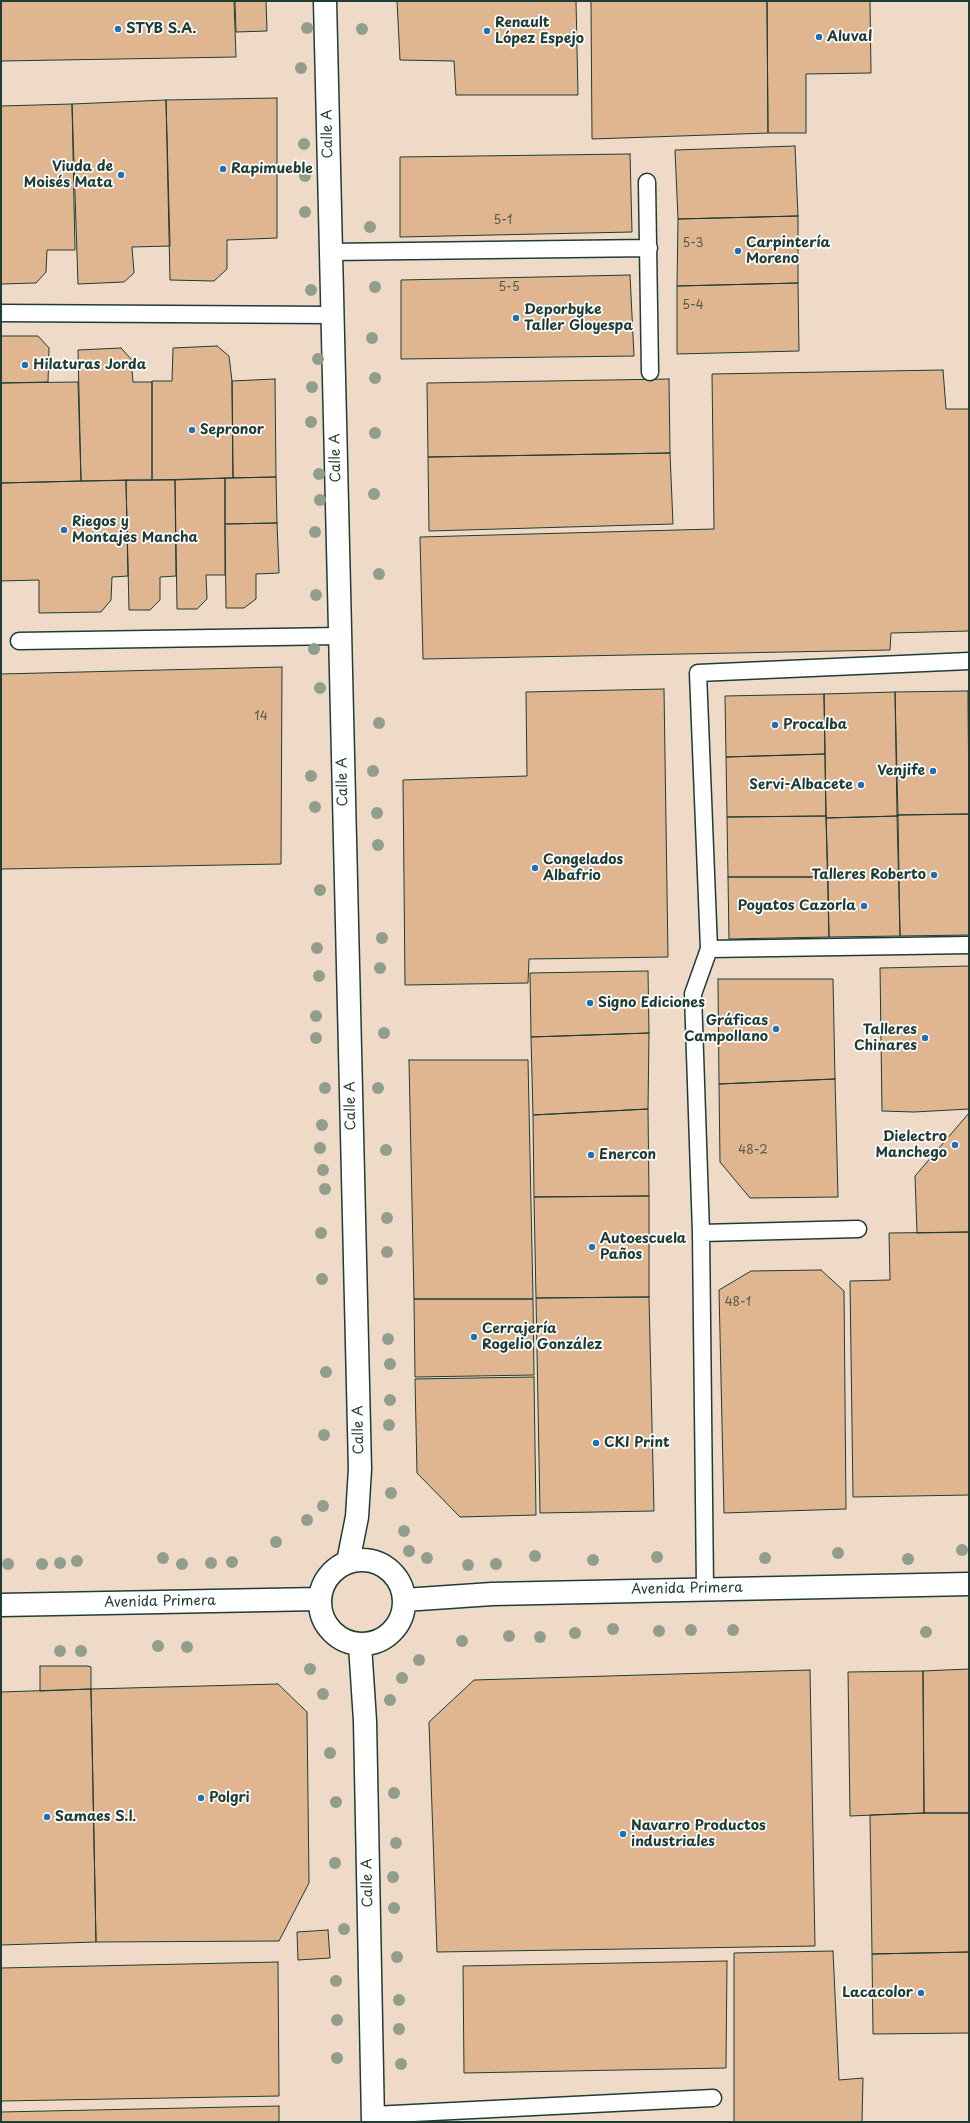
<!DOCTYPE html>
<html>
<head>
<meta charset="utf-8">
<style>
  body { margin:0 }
  #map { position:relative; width:970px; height:2123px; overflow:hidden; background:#f6e9de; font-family:"Playpen Sans",sans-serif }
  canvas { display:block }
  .frame { position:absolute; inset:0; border:2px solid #1f3d34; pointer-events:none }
</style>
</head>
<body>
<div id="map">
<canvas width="970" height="2123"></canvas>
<div class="frame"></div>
</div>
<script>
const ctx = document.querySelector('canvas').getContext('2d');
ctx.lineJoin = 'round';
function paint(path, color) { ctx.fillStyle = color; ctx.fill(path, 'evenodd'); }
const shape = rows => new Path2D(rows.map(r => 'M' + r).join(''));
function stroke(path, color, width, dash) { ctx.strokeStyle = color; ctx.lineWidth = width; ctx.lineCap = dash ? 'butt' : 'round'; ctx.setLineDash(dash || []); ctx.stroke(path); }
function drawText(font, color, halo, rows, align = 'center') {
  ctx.font = font + ' "Playpen Sans",sans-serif'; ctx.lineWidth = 3.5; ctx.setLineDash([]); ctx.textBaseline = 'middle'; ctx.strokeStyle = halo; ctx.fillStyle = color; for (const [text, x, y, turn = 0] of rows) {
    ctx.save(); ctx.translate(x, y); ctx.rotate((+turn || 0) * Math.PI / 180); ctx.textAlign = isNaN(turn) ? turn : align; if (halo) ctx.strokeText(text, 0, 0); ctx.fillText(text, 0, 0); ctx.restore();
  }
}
const built = shape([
  [1,1,969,1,969,2122,1,2122]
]);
const building = shape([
  [1,1,234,1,236,57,1,61,1,1],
  [235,1,266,1,267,31,236,32,235,1],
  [397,1,576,1,578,95,456,95,454,61,400,60,397,1],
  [591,1,767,1,768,133,592,139,591,1],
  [767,1,870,1,871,73,806,74,806,133,768,133,767,1],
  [277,98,277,238,227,240,227,269,214,281,170,280,166,100,277,98],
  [166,100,170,246,132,247,134,273,124,282,78,284,72,104,166,100],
  [72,104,75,250,47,250,46,272,36,283,1,284,1,106,72,104],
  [795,146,798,216,678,219,675,150,795,146],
  [630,154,632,232,400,237,400,157,630,154],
  [798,216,798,283,677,286,678,219,798,216],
  [630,275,634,356,401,359,401,280,630,275],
  [798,283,799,351,677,354,677,286,798,283],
  [1,336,38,336,49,348,48,382,1,383,1,336],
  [217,346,229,356,232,381,233,478,152,480,152,381,172,381,173,348,217,346],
  [121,348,131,359,133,382,152,382,152,480,81,481,78,350,121,348],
  [943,370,946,409,969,409,969,631,891,633,890,650,423,659,420,537,714,529,712,374,943,370],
  [275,379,276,477,233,478,232,381,275,379],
  [669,379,670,453,428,457,427,383,669,379],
  [78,382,81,481,1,483,1,383,78,382],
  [670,453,673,524,429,531,428,457,670,453],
  [276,477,277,523,225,524,225,478,276,477],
  [225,478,225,575,206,575,207,599,197,609,177,609,175,480,225,478],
  [126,480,128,576,112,577,111,600,101,612,39,613,39,580,1,581,1,483,126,480],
  [126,480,175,480,176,576,160,577,160,600,150,610,129,610,126,480],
  [277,523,279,573,256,574,256,599,244,608,226,608,225,524,277,523],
  [282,667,281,864,1,869,1,674,282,667],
  [664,689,668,957,529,959,528,983,405,985,403,780,527,776,526,692,664,689],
  [968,691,969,814,897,815,895,692,968,691],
  [895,692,898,816,826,818,824,694,895,692],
  [824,694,825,754,726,757,725,696,824,694],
  [825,754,826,816,727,817,726,757,825,754],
  [969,814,969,935,900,936,897,815,969,814],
  [826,816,828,877,728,877,727,817,826,816],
  [898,816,900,936,829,937,826,818,898,816],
  [728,877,828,877,829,937,729,939,728,877],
  [969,966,969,1109,914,1112,882,1111,880,968,969,966],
  [648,971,649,1033,531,1037,530,973,648,971],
  [718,979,833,979,835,1079,719,1084,718,979],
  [649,1033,648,1109,533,1115,531,1037,649,1033],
  [409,1060,528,1060,533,1299,414,1299,409,1060],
  [835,1079,838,1197,750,1198,720,1162,719,1084,835,1079],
  [648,1109,649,1196,534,1197,533,1115,648,1109],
  [969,1113,969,1232,917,1233,915,1176,969,1113],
  [649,1196,649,1297,536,1298,534,1197,649,1196],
  [969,1232,969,1495,853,1497,850,1281,890,1280,889,1233,969,1232],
  [821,1270,844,1291,846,1509,724,1513,719,1290,751,1271,821,1270],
  [649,1297,654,1511,540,1513,536,1298,649,1297],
  [414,1299,533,1299,534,1375,415,1377,414,1299],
  [534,1377,536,1515,460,1517,417,1473,415,1379,534,1377],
  [40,1666,88,1666,91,1667,91,1689,40,1691,40,1666],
  [969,1669,969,1813,924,1813,923,1671,969,1669],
  [810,1670,815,1946,437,1952,429,1722,474,1680,810,1670],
  [923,1671,924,1813,850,1816,848,1672,923,1671],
  [278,1684,307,1712,309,1883,279,1941,96,1942,91,1689,278,1684],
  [91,1689,96,1942,1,1945,1,1692,91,1689],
  [924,1813,969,1813,969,1952,872,1954,870,1815,924,1813],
  [328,1930,330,1958,298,1960,297,1932,328,1930],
  [833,1951,839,2080,863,2078,862,2122,734,2122,734,1953,833,1951],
  [969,1952,969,2033,873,2034,872,1954,969,1952],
  [727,1961,726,2068,464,2073,463,1966,727,1961],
  [278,1962,279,2096,1,2101,1,1968,278,1962],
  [279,2106,279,2122,1,2122,1,2112,279,2106]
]);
const service = shape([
  [647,182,650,372],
  [330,252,649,248],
  [1,313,333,315],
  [19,641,340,636],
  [969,661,698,673,709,949,969,945],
  [701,1233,858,1229],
  [705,1588,701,1233,693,994,709,949],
  [373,2115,713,2098]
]);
const minor = shape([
  [325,1,360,1469,357,1517,348,1562],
  '320 1602a42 42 0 1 1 84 0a42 42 0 1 1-84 0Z',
  [404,1600,492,1594,969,1584],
  [1,1605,319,1599],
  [360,1645,365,1721,373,2122]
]);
const trees = [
  [307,28],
  [362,29],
  [301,68],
  [304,144],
  [305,176],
  [305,212],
  [370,227],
  [375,287],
  [311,290],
  [372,338],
  [318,359],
  [375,378],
  [312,387],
  [311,422],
  [375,433],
  [319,474],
  [374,494],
  [320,500],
  [315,532],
  [379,574],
  [316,595],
  [314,649],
  [320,688],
  [379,723],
  [373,771],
  [311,776],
  [315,807],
  [377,813],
  [378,845],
  [320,890],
  [382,938],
  [317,948],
  [380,968],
  [319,976],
  [316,1016],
  [384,1033],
  [316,1038],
  [325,1088],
  [378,1088],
  [322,1125],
  [320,1148],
  [386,1150],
  [323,1170],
  [325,1189],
  [387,1218],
  [321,1233],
  [387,1252],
  [322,1279],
  [388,1339],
  [390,1364],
  [326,1372],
  [390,1400],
  [389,1425],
  [324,1435],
  [391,1493],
  [323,1506],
  [307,1520],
  [404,1531],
  [276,1542],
  [962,1550],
  [409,1551],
  [838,1553],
  [535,1556],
  [657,1557],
  [163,1558],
  [427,1558],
  [765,1558],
  [908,1559],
  [593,1560],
  [77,1561],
  [232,1562],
  [60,1563],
  [211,1563],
  [8,1564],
  [42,1564],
  [182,1564],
  [496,1564],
  [468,1565],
  [613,1629],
  [691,1630],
  [733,1630],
  [659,1631],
  [926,1632],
  [575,1633],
  [509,1636],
  [540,1637],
  [462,1641],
  [158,1646],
  [187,1647],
  [60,1651],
  [81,1651],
  [419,1660],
  [310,1669],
  [402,1678],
  [323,1694],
  [390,1700],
  [330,1753],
  [394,1793],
  [336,1802],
  [396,1843],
  [335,1863],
  [393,1877],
  [394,1908],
  [344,1929],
  [397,1957],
  [336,1981],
  [399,2000],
  [337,2020],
  [399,2029],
  [337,2058],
  [401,2064]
];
const markers = [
  [118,29,4,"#1f6fb2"],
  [487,31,4,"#1f6fb2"],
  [819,37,4,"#1f6fb2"],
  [223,169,4,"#1f6fb2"],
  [121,175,4,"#1f6fb2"],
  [738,251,4,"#1f6fb2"],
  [516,318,4,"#1f6fb2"],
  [25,365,4,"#1f6fb2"],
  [192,430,4,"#1f6fb2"],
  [64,530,4,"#1f6fb2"],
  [775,725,4,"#1f6fb2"],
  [933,771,4,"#1f6fb2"],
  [861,785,4,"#1f6fb2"],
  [535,868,4,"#1f6fb2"],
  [934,875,4,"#1f6fb2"],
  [864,906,4,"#1f6fb2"],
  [590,1003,4,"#1f6fb2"],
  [776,1029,4,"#1f6fb2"],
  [925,1038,4,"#1f6fb2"],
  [955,1145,4,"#1f6fb2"],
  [591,1155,4,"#1f6fb2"],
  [592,1247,4,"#1f6fb2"],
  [474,1337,4,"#1f6fb2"],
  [596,1443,4,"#1f6fb2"],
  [201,1798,4,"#1f6fb2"],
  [47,1817,4,"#1f6fb2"],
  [623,1834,4,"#1f6fb2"],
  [921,1993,4,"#1f6fb2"]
];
const numberNames = [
  ["5-1",503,221],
  ["5-3",693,244],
  ["5-5",509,288],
  ["5-4",693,306],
  ["14",261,717],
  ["48-2",753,1151],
  ["48-1",738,1303]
];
const poiNames = [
  ["Renault",495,23],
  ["López Espejo",495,39],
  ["STYB S.A.",126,29],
  ["Aluval",827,37],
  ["Viuda de",113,167,"right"],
  ["Moisés Mata",113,183,"right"],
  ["Rapimueble",231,169],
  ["Carpintería",746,243],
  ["Moreno",746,259],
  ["Deporbyke",524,310],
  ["Taller Gloyespa",524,326],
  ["Hilaturas Jorda",33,365],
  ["Sepronor",200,430],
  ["Riegos y",72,522],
  ["Montajes Mancha",72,538],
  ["Procalba",783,725],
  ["Venjife",925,771,"right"],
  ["Servi-Albacete",853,785,"right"],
  ["Congelados",543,860],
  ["Albafrio",543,876],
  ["Talleres Roberto",926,875,"right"],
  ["Poyatos Cazorla",856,906,"right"],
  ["Signo Ediciones",598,1003],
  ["Gráficas",768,1021,"right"],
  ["Campollano",768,1037,"right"],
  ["Talleres",917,1030,"right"],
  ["Chinares",917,1046,"right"],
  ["Dielectro",947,1137,"right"],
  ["Manchego",947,1153,"right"],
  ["Enercon",599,1155],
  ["Autoescuela",600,1239],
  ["Paños",600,1255],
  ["Cerrajería",482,1329],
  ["Rogelio González",482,1345],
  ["CKI Print",604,1443],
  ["Polgri",209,1798],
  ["Samaes S.l.",55,1817],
  ["Navarro Productos",631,1826],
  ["industriales",631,1842],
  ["Lacacolor",913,1993,"right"]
];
const streetNames = [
  ["Calle A",328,134,-91],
  ["Calle A",336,458,-91],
  ["Calle A",343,782,-91],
  ["Calle A",351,1106,-91],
  ["Calle A",359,1430,-91],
  ["Avenida Primera",687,1589,-1],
  ["Avenida Primera",160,1602,-1],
  ["Calle A",368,1883,-91]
];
paint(built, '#efdac7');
paint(building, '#e0b690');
stroke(building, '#1f3d34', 1);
stroke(service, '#1f3d34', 19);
stroke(minor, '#1f3d34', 25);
stroke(service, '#fff', 16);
stroke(minor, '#fff', 22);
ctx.fillStyle = '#939d8c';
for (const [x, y] of trees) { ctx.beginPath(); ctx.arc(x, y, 6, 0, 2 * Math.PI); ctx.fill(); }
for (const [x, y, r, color] of markers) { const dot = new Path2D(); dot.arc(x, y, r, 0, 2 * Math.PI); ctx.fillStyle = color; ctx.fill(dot); stroke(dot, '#fff', 1.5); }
drawText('12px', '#4f5b4b', null, numberNames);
drawText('bold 14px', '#1f3d34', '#fff', poiNames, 'left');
drawText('14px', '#1f3d34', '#fff', streetNames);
</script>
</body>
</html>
